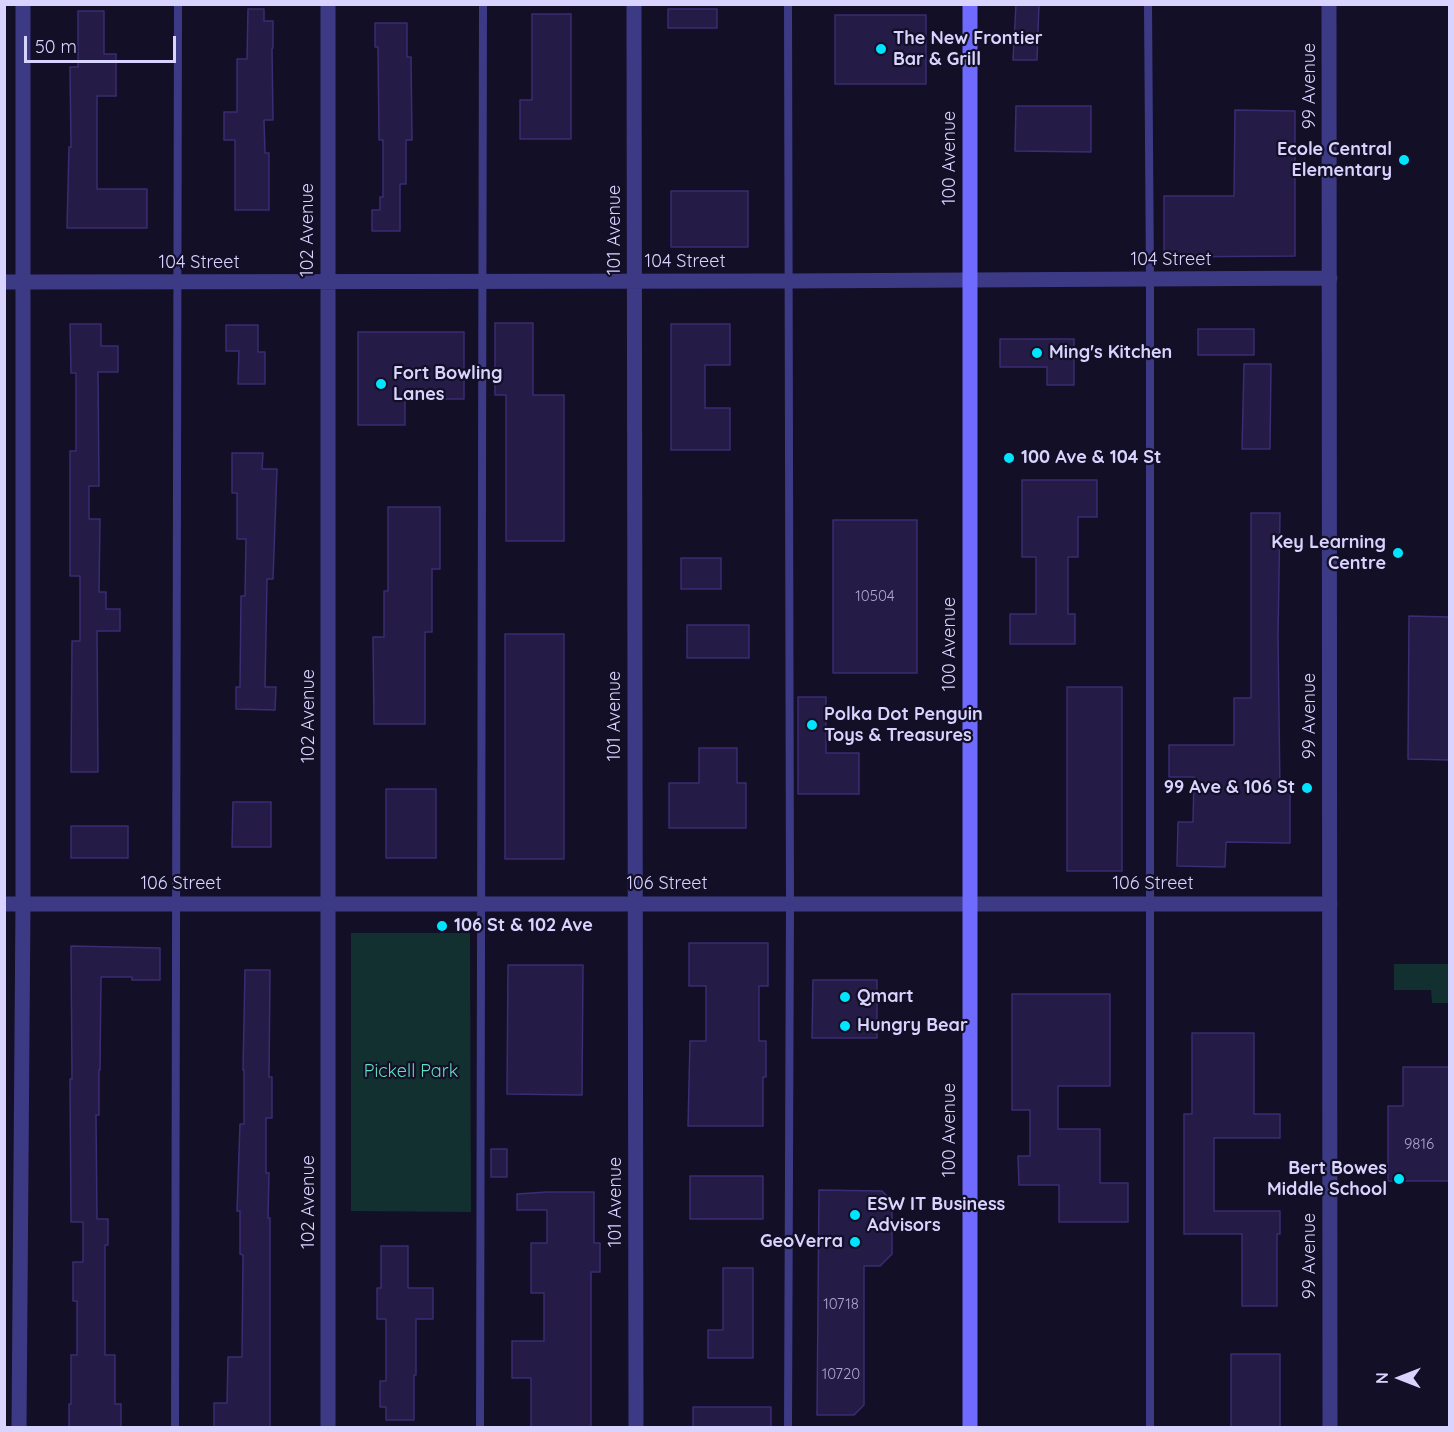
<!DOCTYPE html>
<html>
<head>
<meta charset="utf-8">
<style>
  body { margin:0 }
  #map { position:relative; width:1454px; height:1432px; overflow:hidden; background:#130f26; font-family:Quicksand,sans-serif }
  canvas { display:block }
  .frame { position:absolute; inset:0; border:6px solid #d9d4ff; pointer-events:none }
  .north { position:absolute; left:1370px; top:1348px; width:60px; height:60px; -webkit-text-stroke:4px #130f26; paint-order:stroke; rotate:270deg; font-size:16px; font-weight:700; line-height:24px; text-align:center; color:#d9d4ff }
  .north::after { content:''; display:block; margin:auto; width:21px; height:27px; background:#d9d4ff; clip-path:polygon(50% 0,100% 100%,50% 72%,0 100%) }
  .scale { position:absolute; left:24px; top:36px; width:152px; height:27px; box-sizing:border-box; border:3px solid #d9d4ff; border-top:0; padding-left:8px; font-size:18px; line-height:21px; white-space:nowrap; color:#d9d4ff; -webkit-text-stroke:4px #130f26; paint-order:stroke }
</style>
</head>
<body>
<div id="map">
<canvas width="1454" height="1432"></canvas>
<div class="frame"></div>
<div class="north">N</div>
<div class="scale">50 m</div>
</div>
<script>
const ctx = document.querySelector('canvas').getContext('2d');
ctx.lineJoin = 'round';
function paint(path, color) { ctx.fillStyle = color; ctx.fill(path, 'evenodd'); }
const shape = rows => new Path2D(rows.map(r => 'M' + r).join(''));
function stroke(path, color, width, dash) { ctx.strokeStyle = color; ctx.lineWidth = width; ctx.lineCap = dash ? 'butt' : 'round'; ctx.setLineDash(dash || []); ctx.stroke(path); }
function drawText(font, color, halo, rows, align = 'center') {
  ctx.font = font + ' Quicksand,sans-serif'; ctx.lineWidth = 4.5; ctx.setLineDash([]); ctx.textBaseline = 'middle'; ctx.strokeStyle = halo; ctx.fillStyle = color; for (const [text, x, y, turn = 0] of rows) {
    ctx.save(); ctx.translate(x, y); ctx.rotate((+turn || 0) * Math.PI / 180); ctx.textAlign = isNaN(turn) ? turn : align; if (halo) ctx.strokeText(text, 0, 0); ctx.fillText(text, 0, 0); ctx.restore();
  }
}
const green = shape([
  [351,933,470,933,471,1212,351,1211],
  [1394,964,1449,964,1449,1003,1432,1003,1431,990,1394,990]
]);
const building = shape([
  [1016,4,1039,4,1037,60,1013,60,1016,4],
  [248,9,264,9,264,21,273,21,273,48,272,48,273,120,264,120,265,153,269,153,269,210,235,210,235,140,224,140,224,112,237,112,237,59,247,59,248,9],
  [668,9,717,9,717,28,668,28,668,9],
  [78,11,104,11,104,54,116,54,116,96,97,96,97,189,147,189,147,228,67,228,69,147,71,147,70,67,78,67,78,11],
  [532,14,571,14,571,139,520,139,520,100,532,100,532,14],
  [835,15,926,15,926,84,835,84,835,15],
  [375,23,407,23,407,57,411,57,412,140,406,140,406,184,400,184,400,231,372,231,372,210,380,210,380,197,383,197,383,140,379,140,378,47,375,47,375,23],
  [1016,106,1091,106,1091,152,1015,151,1016,106],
  [1235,110,1295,111,1295,256,1164,257,1164,196,1234,196,1235,110],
  [671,191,748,191,748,247,671,247,671,191],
  [495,323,533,323,533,395,564,395,564,541,506,541,506,395,495,395,495,323],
  [70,324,101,324,101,346,118,346,118,372,98,372,99,486,89,486,89,519,100,519,99,592,106,592,106,609,120,609,120,631,97,631,98,772,71,772,72,641,80,641,80,576,70,576,70,451,76,451,76,373,71,373,70,324],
  [671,324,730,324,730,365,705,365,705,408,730,408,730,450,671,450,671,324],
  [226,325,258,325,258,352,265,352,265,384,238,384,239,351,226,351,226,325],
  [1198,329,1254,329,1254,355,1198,355,1198,329],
  [358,332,464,332,464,399,405,399,405,425,358,425,358,332],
  [1000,339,1074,339,1074,385,1047,385,1047,367,1000,367,1000,339],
  [1244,364,1271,364,1270,449,1242,449,1244,364],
  [232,453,263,453,262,469,277,469,273,579,267,579,265,687,276,687,275,710,236,709,236,687,240,687,241,596,245,596,246,539,237,539,237,493,232,493,232,453],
  [1022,480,1097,480,1097,517,1078,517,1078,557,1068,557,1068,614,1075,614,1075,644,1010,644,1010,614,1036,614,1036,557,1022,557,1022,480],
  [388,507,440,507,440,569,432,569,432,632,425,632,425,724,374,724,373,637,384,637,384,591,388,591,388,507],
  [1251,513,1280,513,1278,636,1280,793,1290,793,1290,843,1226,842,1225,867,1177,866,1178,822,1193,822,1194,777,1169,777,1169,745,1234,745,1234,698,1251,698,1251,513],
  [833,520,917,520,917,673,833,673,833,520],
  [681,558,721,558,721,589,681,589,681,558],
  [1409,616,1449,617,1449,760,1408,759,1409,616],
  [687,625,749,625,749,658,687,658,687,625],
  [505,634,564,634,564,859,505,859,505,634],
  [1067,687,1122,687,1122,871,1067,871,1067,687],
  [798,697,826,697,826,753,859,753,859,794,798,794,798,697],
  [699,748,737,748,737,783,746,783,746,828,669,828,669,783,699,783,699,748],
  [386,789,436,789,436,858,386,858,386,789],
  [233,802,271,802,271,847,232,847,233,802],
  [71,826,128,826,128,858,71,858,71,826],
  [689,943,768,943,768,986,759,986,759,1041,766,1041,766,1077,763,1077,763,1126,688,1126,690,1041,706,1041,706,986,689,986,689,943],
  [71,946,160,948,160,980,132,980,132,977,101,977,100,1070,99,1070,99,1115,96,1115,97,1219,108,1219,108,1245,105,1245,105,1355,115,1355,115,1404,121,1404,121,1428,69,1428,69,1404,71,1404,71,1355,77,1355,77,1301,73,1301,73,1262,83,1262,83,1222,71,1222,70,1079,72,1079,71,946],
  [508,965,583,965,582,1095,507,1094,508,965],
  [245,970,270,970,269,1077,272,1077,272,1118,266,1118,266,1173,269,1173,268,1218,270,1218,270,1428,214,1428,214,1403,227,1403,228,1357,242,1357,243,1255,240,1254,240,1211,237,1211,240,1124,244,1124,244,1070,243,1070,245,970],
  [813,980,877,980,877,1038,812,1038,813,980],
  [1012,994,1110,994,1110,1086,1058,1086,1058,1129,1100,1129,1100,1183,1128,1183,1128,1222,1059,1222,1059,1185,1019,1185,1018,1156,1030,1156,1030,1110,1012,1110,1012,994],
  [1192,1033,1254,1033,1254,1114,1280,1114,1280,1138,1214,1138,1214,1211,1280,1211,1280,1234,1277,1234,1277,1306,1242,1306,1242,1234,1184,1234,1184,1114,1192,1114,1192,1033],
  [1403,1067,1449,1067,1449,1181,1388,1181,1388,1106,1403,1106,1403,1067],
  [491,1149,507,1149,507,1177,491,1177,491,1149],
  [690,1176,763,1176,763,1219,690,1219,690,1176],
  [819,1190,882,1191,892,1201,892,1254,880,1266,864,1266,864,1405,854,1415,817,1415,819,1190],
  [547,1192,594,1192,594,1243,600,1243,600,1272,591,1272,591,1428,531,1428,531,1378,512,1378,512,1341,544,1341,544,1293,531,1293,531,1243,547,1243,547,1210,517,1210,517,1194,547,1192],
  [381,1246,408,1246,408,1288,433,1288,433,1319,416,1319,416,1375,414,1375,414,1420,386,1420,386,1407,380,1407,380,1381,386,1381,386,1319,377,1319,377,1288,381,1288,381,1246],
  [723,1268,753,1268,753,1358,708,1358,708,1330,723,1330,723,1268],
  [1231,1354,1280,1354,1280,1428,1231,1428,1231,1354],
  [693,1407,771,1407,771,1428,693,1428,693,1407]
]);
const lane = shape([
  [788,4,790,904,788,1428],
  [1148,4,1150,280,1150,1428],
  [175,1428,178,4],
  [480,1428,483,4]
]);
const street = shape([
  [328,4,328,1428],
  [634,4,636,1428],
  [1329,4,1330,1428],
  [4,282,788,281,1330,278],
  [4,904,1330,904],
  [19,1428,23,904,23,4]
]);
const secondary = shape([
  [970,4,970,1428]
]);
const markers = [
  [881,49,6,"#00e5ff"],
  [1404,160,6,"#00e5ff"],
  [1037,353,6,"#00e5ff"],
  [381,384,6,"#00e5ff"],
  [1009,458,6,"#00e5ff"],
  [1398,553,6,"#00e5ff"],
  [812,725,6,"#00e5ff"],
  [1307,788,6,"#00e5ff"],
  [442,926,6,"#00e5ff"],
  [845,997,6,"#00e5ff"],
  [845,1026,6,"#00e5ff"],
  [1399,1179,6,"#00e5ff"],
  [855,1215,6,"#00e5ff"],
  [855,1242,6,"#00e5ff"]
];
const numberNames = [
  ["10504",875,596],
  ["9816",1419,1144],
  ["10718",841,1304],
  ["10720",841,1374]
];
const poiNames = [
  ["The New Frontier",893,39],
  ["Bar & Grill",893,60],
  ["Ecole Central",1392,150,"right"],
  ["Elementary",1392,171,"right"],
  ["Ming's Kitchen",1049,353],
  ["Fort Bowling",393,374],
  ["Lanes",393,395],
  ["100 Ave & 104 St",1021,458],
  ["Key Learning",1386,543,"right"],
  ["Centre",1386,564,"right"],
  ["Polka Dot Penguin",824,715],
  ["Toys & Treasures",824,736],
  ["99 Ave & 106 St",1295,788,"right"],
  ["106 St & 102 Ave",454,926],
  ["Qmart",857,997],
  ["Hungry Bear",857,1026],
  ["Bert Bowes",1387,1169,"right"],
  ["Middle School",1387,1190,"right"],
  ["ESW IT Business",867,1205],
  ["Advisors",867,1226],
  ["GeoVerra",843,1242,"right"]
];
const streetNames = [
  ["99 Avenue",1310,86,-90],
  ["100 Avenue",950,158,-90],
  ["102 Avenue",308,230,-90],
  ["101 Avenue",615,230,-90],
  ["104 Street",1171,260],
  ["104 Street",685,262],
  ["104 Street",199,263],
  ["100 Avenue",950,644,-90],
  ["102 Avenue",309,716,-90],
  ["101 Avenue",615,716,-90],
  ["99 Avenue",1310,716,-90],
  ["106 Street",181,884],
  ["106 Street",667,884],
  ["106 Street",1153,884],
  ["100 Avenue",950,1130,-90],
  ["102 Avenue",309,1202,-90],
  ["101 Avenue",616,1202,-90],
  ["99 Avenue",1310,1256,-90]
];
const parkNames = [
  ["Pickell Park",411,1072]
];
paint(green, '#12302f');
paint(building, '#241b47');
stroke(building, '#3b2d73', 1.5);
stroke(lane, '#3d3a85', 8);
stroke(street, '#3d3a85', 15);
stroke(secondary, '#6f6bff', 15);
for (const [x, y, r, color] of markers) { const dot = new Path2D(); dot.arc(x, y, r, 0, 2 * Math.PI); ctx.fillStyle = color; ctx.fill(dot); stroke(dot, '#130f26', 2); }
drawText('15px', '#aca6d1', null, numberNames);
drawText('bold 18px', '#d9d4ff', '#130f26', poiNames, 'left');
drawText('18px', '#d9d4ff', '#130f26', streetNames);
drawText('18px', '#5fe0c0', '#130f26', parkNames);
</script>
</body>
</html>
